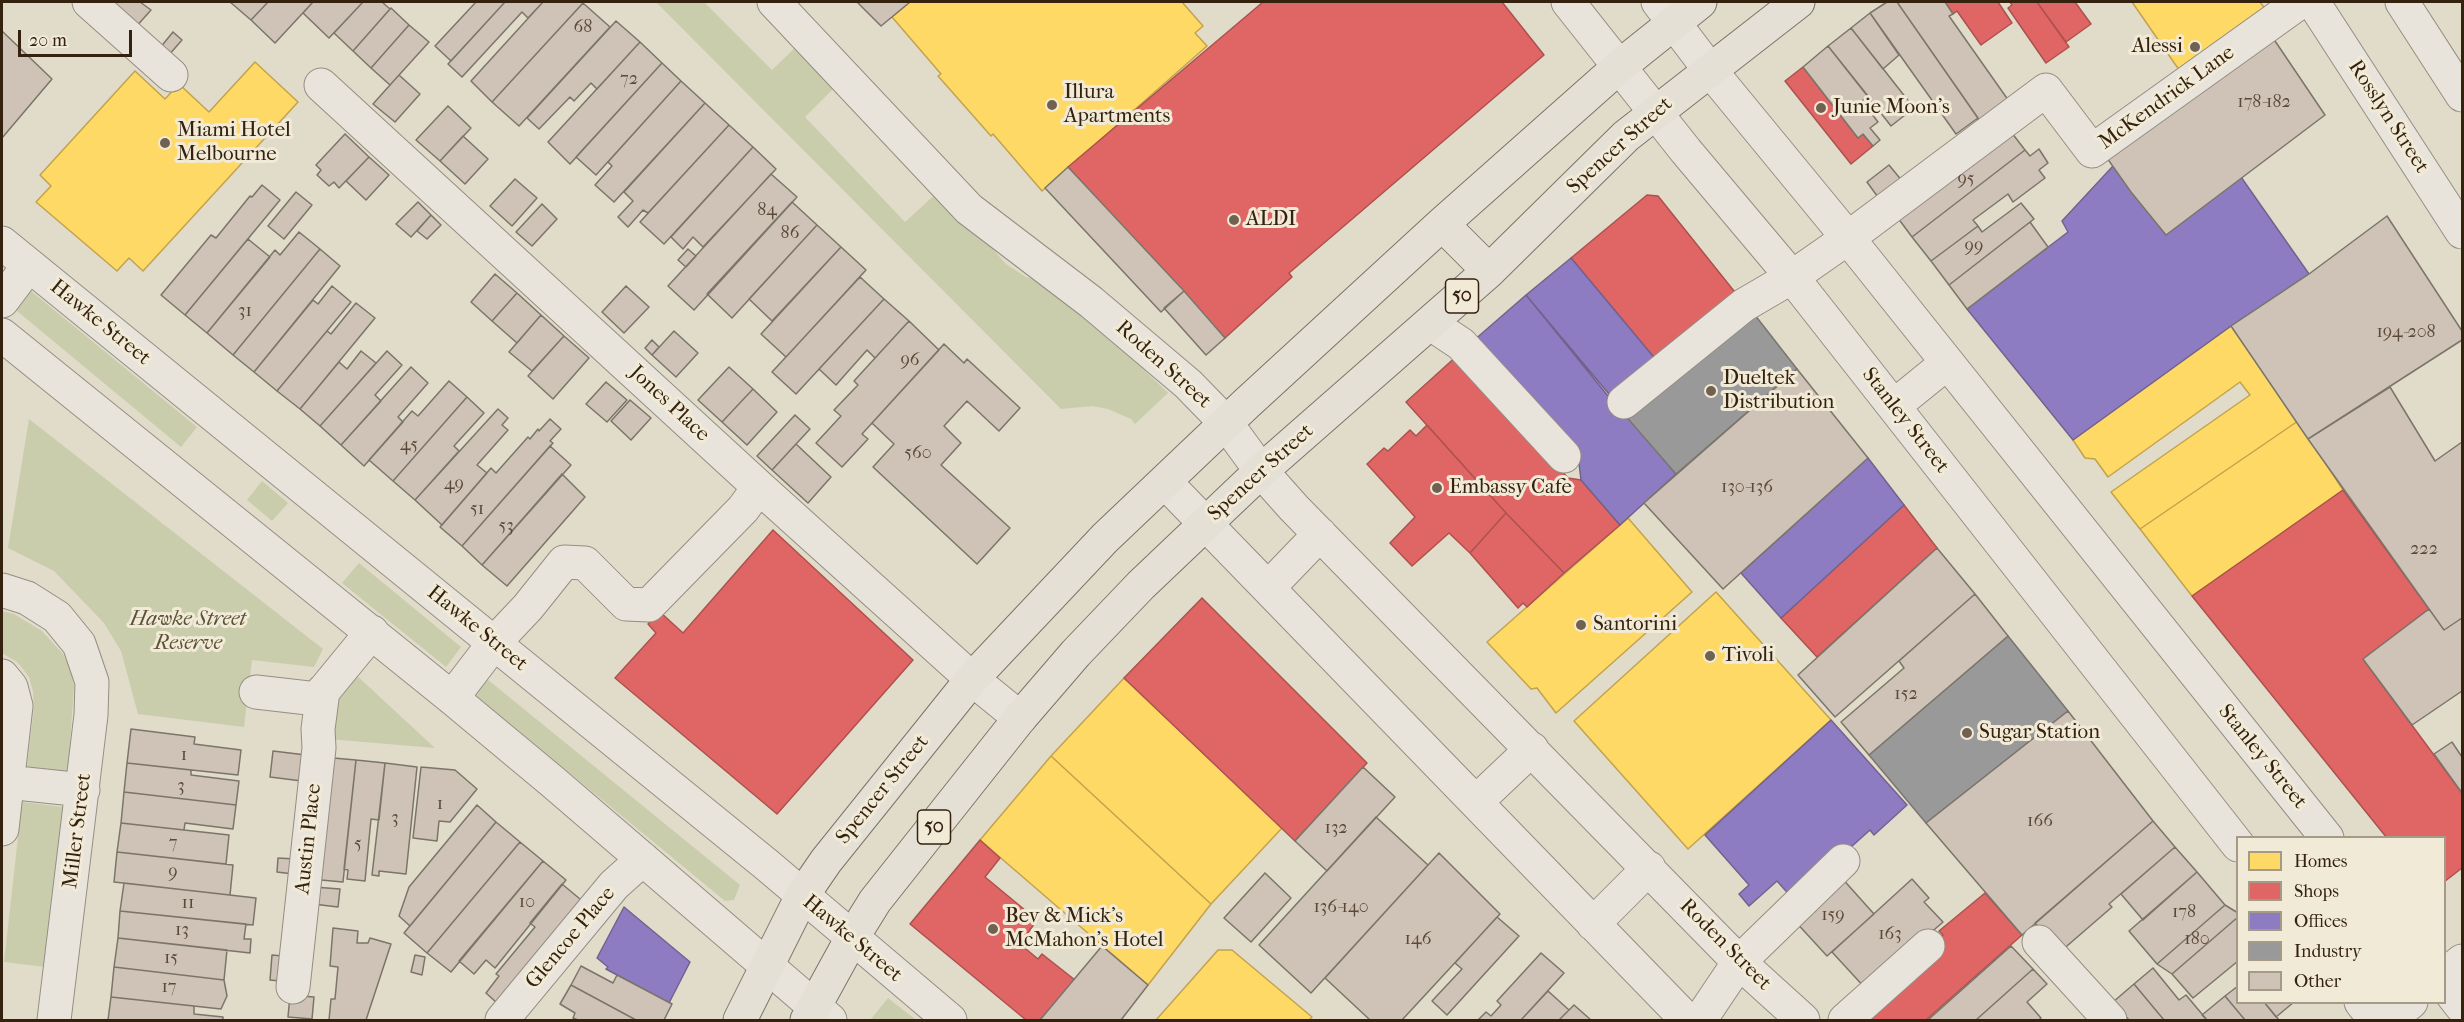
<!DOCTYPE html>
<html>
<head>
<meta charset="utf-8">
<style>
  body { margin:0 }
  #map { position:relative; width:2464px; height:1022px; overflow:hidden; background:#e1dbca; font-family:"IM FELL French Canon",serif }
  canvas { display:block }
  .frame { position:absolute; inset:0; border:3px solid #34210e; pointer-events:none }
  .legend { position:absolute; left:2236px; top:836px; width:210px; height:168px; box-sizing:border-box; background:#f1ead7; border:2px solid #a59a87; margin:0; padding:8px 10px; list-style:none; font-size:18px; color:#34210e }
  .legend li { display:flex; align-items:center; gap:12px; height:30px }
  .legend b { width:30px; border:2px solid #a59a87 }
  .scale { position:absolute; left:18px; top:30px; width:114px; height:27px; box-sizing:border-box; border:3px solid #34210e; border-top:0; padding-left:8px; font-size:18px; line-height:21px; white-space:nowrap; color:#34210e; -webkit-text-stroke:4px #f1ead7; paint-order:stroke }
</style>
</head>
<body>
<div id="map">
<canvas width="2464" height="1022"></canvas>
<div class="frame"></div>
<ul class="legend">
<li><b style="height:16px;background:#ffd966"></b>Homes</li>
<li><b style="height:16px;background:#e06666"></b>Shops</li>
<li><b style="height:16px;background:#8e7cc3"></b>Offices</li>
<li><b style="height:16px;background:#999"></b>Industry</li>
<li><b style="height:16px;background:#cfc2b7"></b>Other</li>
</ul>
<div class="scale">20 m</div>
</div>
<script>
const ctx = document.querySelector('canvas').getContext('2d');
ctx.lineJoin = 'round';
function paint(path, color) { ctx.fillStyle = color; ctx.fill(path, 'evenodd'); }
const shape = rows => new Path2D(rows.map(r => 'M' + r).join(''));
function stroke(path, color, width, dash) { ctx.strokeStyle = color; ctx.lineWidth = width; ctx.lineCap = dash ? 'butt' : 'round'; ctx.setLineDash(dash || []); ctx.stroke(path); }
function drawText(font, color, halo, rows, align = 'center') {
  ctx.font = font + ' "IM FELL French Canon",serif'; ctx.lineWidth = 6; ctx.setLineDash([]); ctx.textBaseline = 'middle'; ctx.strokeStyle = halo; ctx.fillStyle = color; for (const [text, x, y, turn = 0] of rows) {
    ctx.save(); ctx.translate(x, y); ctx.rotate((+turn || 0) * Math.PI / 180); ctx.textAlign = isNaN(turn) ? turn : align; if (halo) ctx.strokeText(text, 0, 0); ctx.fillText(text, 0, 0); ctx.restore();
  }
}
const green = shape([
  [656,2,704,2,772,70,799,44,839,83,805,117,905,222,940,190,1006,264,1026,277,1047,282,1102,329,1168,393,1135,424,1131,419,1108,409,1092,406,1061,409],
  [26,287,197,427,181,447,11,306],
  [29,419,323,649,314,667,252,660,244,727,138,714,121,651,104,623,54,571,8,548],
  [262,481,288,503,272,521,247,500],
  [359,563,461,647,446,667,342,583],
  [2,611,14,614,42,631,63,654,70,669,74,686,68,772,27,767,34,707,33,691,29,677,23,669,17,662,2,653],
  [354,673,435,748,328,739,331,700],
  [487,679,740,885,734,900,725,901,474,694],
  [22,802,63,807,45,967,4,962],
  [888,998,916,1020,874,1020,871,1019]
]);
const homes = shape([
  [910,2,1182,2,1203,26,1195,33,1207,46,1042,191,993,134,991,136,938,76,941,74,892,17,910,2],
  [2132,2,2260,2,2271,17,2184,77,2132,2],
  [255,62,298,102,143,271,129,258,117,271,36,202,51,186,40,175,135,71,165,99,179,84,209,112,255,62],
  [2231,326,2298,421,2140,529,2111,492,2250,395,2240,382,2108,477,2095,459,2085,458,2073,440,2231,326],
  [2298,421,2343,490,2192,596,2140,529,2298,421],
  [1628,518,1692,592,1556,713,1537,688,1531,689,1487,642,1628,518],
  [1716,592,1831,720,1688,849,1574,721,1716,592],
  [1124,678,1282,828,1211,904,1051,756,1124,678],
  [1051,756,1211,904,1148,985,980,840,1051,756],
  [1218,950,1232,950,1312,1017,1309,1020,1156,1020,1218,950]
]);
const shops = shape([
  [1263,2,1502,2,1544,55,1289,273,1292,277,1225,338,1068,167,1263,2],
  [1945,2,1998,2,2012,23,1981,45,1957,11,1953,14,1945,2],
  [2010,2,2037,2,2069,47,2046,63,2008,8,2012,5,2010,2],
  [2037,2,2075,2,2091,24,2066,42,2037,2],
  [1803,67,1858,138,1863,134,1873,146,1851,164,1785,81,1803,67],
  [1647,195,1658,196,1738,296,1657,361,1571,258,1647,195],
  [1459,354,1568,478,1581,480,1620,525,1564,573,1506,513,1406,402,1459,354],
  [1427,425,1506,513,1470,553,1449,533,1412,566,1390,543,1415,517,1367,464,1384,448,1388,451,1410,430,1416,436,1427,425],
  [2343,490,2429,609,2363,659,2462,793,2462,868,2444,882,2444,838,2387,838,2192,596,2343,490],
  [1904,505,1937,548,1817,657,1781,618,1904,505],
  [1506,513,1564,573,1527,607,1523,603,1518,608,1470,553,1506,513],
  [773,530,913,660,777,814,615,678,656,633,648,624,660,612,683,633,773,530],
  [1202,598,1367,763,1295,841,1124,678,1202,598],
  [980,840,1000,858,985,877,1037,920,1020,944,1038,959,1042,954,1075,980,1040,1020,1026,1020,910,924,980,840],
  [1985,893,2022,935,1926,1020,1859,1020,1854,1015,1943,935,1939,931,1985,893]
]);
const offices = shape([
  [2113,166,2166,235,2241,177,2309,274,2231,326,2073,440,1967,309,2068,232,2062,221,2113,166],
  [1571,258,1657,361,1612,401,1526,295,1571,258],
  [1526,295,1676,474,1620,525,1581,480,1579,463,1472,342,1526,295],
  [1868,458,1904,505,1781,618,1741,573,1868,458],
  [1831,720,1907,805,1874,835,1870,830,1793,899,1777,881,1749,906,1739,894,1749,885,1705,835,1831,720],
  [624,907,690,962,669,1003,606,969,608,967,597,958,624,907]
]);
const industry = shape([
  [1751,310,1797,369,1676,474,1623,413,1751,310],
  [2008,636,2068,711,1926,823,1869,755,2008,636]
]);
const building = shape([
  [105,2,140,2,151,10,135,28,105,2],
  [230,2,268,2,251,20,230,2],
  [268,2,313,2,275,43,251,20,268,2],
  [313,2,363,2,329,38,303,13,313,2],
  [363,2,382,2,390,9,353,51,334,33,363,2],
  [476,2,505,2,451,61,435,46,476,2],
  [505,2,543,2,528,18,522,12,462,77,448,64,505,2],
  [543,2,584,2,492,102,471,81,543,2],
  [857,2,910,2,881,26,857,2],
  [1887,2,1897,2,1978,118,1956,134,1870,13,1887,2],
  [1897,2,1945,2,1953,14,1949,16,2011,104,1982,124,1897,2],
  [583,3,610,27,519,126,492,102,583,3],
  [391,8,409,25,371,68,353,51,391,8],
  [1870,13,1899,55,1883,69,1851,28,1870,13],
  [616,21,640,42,597,89,591,83,574,101,570,97,539,129,527,118,616,21],
  [409,25,429,42,390,85,371,68,409,25],
  [1851,28,1914,108,1891,126,1828,46,1851,28],
  [2,31,52,79,2,138,2,31],
  [173,32,182,40,168,56,159,49,173,32],
  [2271,35,2325,115,2166,235,2131,192,2107,158,2271,35],
  [640,42,662,63,570,164,548,142,640,42],
  [1828,46,1868,96,1862,101,1878,122,1870,128,1880,140,1873,146,1863,134,1858,138,1803,67,1828,46],
  [662,63,681,81,596,175,576,157,662,63],
  [399,75,420,94,395,122,373,104,399,75],
  [681,81,705,103,614,202,595,185,612,166,608,162,681,81],
  [705,103,729,125,648,213,643,210,628,227,618,217,633,201,624,192,705,103],
  [448,106,471,128,440,161,416,140,448,106],
  [2005,124,2025,150,1912,237,1892,210,2005,124],
  [729,125,753,147,664,244,640,222,729,125],
  [345,134,369,157,339,188,334,182,329,186,317,175,321,170,316,165,345,134],
  [463,136,488,159,465,184,440,161,463,136],
  [753,147,776,169,703,247,693,237,683,249,671,237,753,147],
  [2039,149,2048,163,2039,170,2045,178,2013,202,2008,194,1973,220,1978,226,1931,261,1912,237,2025,150,2030,156,2039,149],
  [369,157,389,175,366,200,346,181,369,157],
  [1889,165,1903,182,1880,200,1867,182,1889,165],
  [1068,167,1184,291,1161,312,1045,188,1068,167],
  [771,174,797,197,694,310,668,286,771,174],
  [515,179,537,198,512,226,490,206,515,179],
  [262,185,280,200,185,315,161,295,211,235,216,238,250,196,252,197,262,185],
  [296,192,312,205,284,239,268,226,296,192],
  [418,202,431,215,411,237,396,224,418,202],
  [792,202,817,225,732,318,707,294,792,202],
  [2021,203,2034,219,1949,285,1931,261,1978,226,1982,232,2021,203],
  [542,204,557,219,532,246,516,232,542,204],
  [431,215,441,225,427,239,417,231,431,215],
  [2387,216,2462,331,2462,340,2308,439,2231,326,2309,274,2387,216],
  [2030,222,2048,247,1967,309,1949,285,2030,222],
  [817,225,841,247,772,321,749,299,817,225],
  [299,232,320,249,233,355,207,333,275,250,280,255,299,232],
  [248,239,270,257,207,333,185,315,248,239],
  [841,247,866,270,786,357,761,334,841,247],
  [320,249,340,266,254,372,233,355,320,249],
  [688,249,696,256,686,267,678,260,688,249],
  [495,274,517,293,492,321,471,302,495,274],
  [860,277,884,299,796,394,772,372,860,277],
  [332,286,351,302,277,391,254,372,313,300,318,304,332,286],
  [626,286,649,307,624,333,602,312,626,286],
  [1184,291,1225,338,1206,355,1164,308,1184,291],
  [517,293,541,315,517,343,492,321,517,293],
  [884,299,909,321,875,358,867,350,836,385,819,369,884,299],
  [356,303,375,318,300,409,277,391,327,331,331,334,356,303],
  [541,315,564,336,532,371,509,352,541,315],
  [909,321,939,350,862,434,868,439,842,467,816,443,841,416,834,410,858,385,854,381,909,321],
  [674,331,698,353,676,377,652,355,674,331],
  [564,336,589,358,553,399,528,376,564,336],
  [652,340,659,347,652,355,645,348,652,340],
  [944,344,964,363,967,359,1020,408,999,431,967,401,944,426,961,443,941,465,1010,528,977,564,873,467,894,444,872,423,944,344],
  [361,351,376,363,320,426,300,409,339,362,347,369,361,351],
  [387,351,402,365,375,395,381,401,341,445,320,426,387,351],
  [411,367,428,383,398,417,403,422,364,466,341,445,411,367],
  [729,367,753,389,722,422,698,400,729,367],
  [1797,369,1868,458,1723,589,1644,503,1797,369],
  [449,381,467,397,393,481,369,460,412,411,418,416,449,381],
  [606,382,627,400,607,422,586,404,606,382],
  [2390,387,2435,461,2462,442,2462,618,2444,630,2308,439,2390,387],
  [753,389,777,412,747,445,722,422,753,389],
  [467,397,484,413,454,446,459,451,415,500,393,481,467,397],
  [630,400,651,418,631,440,611,421,630,400],
  [498,409,508,418,502,425,508,430,477,465,487,473,442,525,415,500,498,409],
  [795,415,810,429,772,470,757,456,795,415],
  [550,419,561,429,550,441,553,443,462,546,440,527,491,468,496,473,528,437,530,439,538,429,539,431,550,419],
  [796,444,831,477,808,503,772,470,796,444],
  [550,446,571,465,482,565,462,546,550,446],
  [562,474,585,497,507,586,482,565,562,474],
  [1937,548,1975,594,1835,717,1798,675,1937,548],
  [1975,594,2008,636,1869,755,1841,722,1904,668,1899,661,1975,594],
  [2429,609,2444,630,2462,618,2462,691,2412,725,2363,659,2429,609],
  [2068,711,2153,821,2022,935,1926,823,2068,711],
  [131,729,195,737,194,744,241,750,238,775,127,763,131,729],
  [2452,742,2462,757,2462,793,2434,754,2452,742],
  [273,751,306,755,302,781,270,777,273,751],
  [322,757,356,760,343,882,310,879,322,757],
  [356,760,385,763,379,820,371,819,365,881,347,879,348,870,344,869,356,760],
  [127,763,191,770,191,775,239,781,236,805,124,792,127,763],
  [385,763,417,767,406,874,379,871,379,876,372,875,385,763],
  [421,767,455,770,477,789,450,822,439,821,437,841,413,838,421,767],
  [1363,767,1395,797,1327,871,1295,841,1363,767],
  [124,792,236,805,233,829,185,823,184,830,121,823,124,792],
  [477,805,496,822,410,926,399,916,409,887,477,805],
  [1376,817,1428,865,1311,993,1259,945,1376,817],
  [2153,821,2175,847,2109,904,2112,907,2060,952,2035,923,2153,821],
  [496,822,520,842,427,953,404,933,496,822],
  [121,823,229,835,226,864,117,852,121,823],
  [520,842,543,861,451,972,427,953,520,842],
  [2175,847,2197,872,2143,920,2121,894,2175,847],
  [117,852,233,865,230,895,114,882,117,852],
  [1439,853,1500,914,1402,1020,1370,1020,1325,978,1439,853],
  [278,858,295,859,293,874,277,872,278,858],
  [543,861,566,880,495,968,486,960,474,974,459,961,543,861],
  [2197,872,2225,905,2157,964,2129,931,2197,872],
  [1265,873,1291,898,1251,942,1224,918,1265,873],
  [1840,876,1874,914,1827,956,1793,919,1840,876],
  [1912,879,1929,898,1924,902,1943,922,1866,989,1832,952,1912,879],
  [124,883,256,898,253,925,120,911,124,883],
  [562,884,586,904,497,1003,486,993,499,976,496,974,535,927,530,923,562,884],
  [314,887,340,889,338,907,313,904,314,887],
  [2225,905,2238,913,2238,917,2172,974,2157,964,2225,905],
  [120,911,246,924,244,939,251,939,250,953,118,938,120,911],
  [1497,917,1519,936,1447,1015,1432,1001,1462,969,1455,963,1497,917],
  [2238,917,2238,961,2193,998,2172,974,2238,917],
  [333,928,358,931,357,943,368,943,370,938,391,944,366,1020,329,1020,331,999,335,999,338,967,330,966,333,928],
  [118,938,227,950,224,980,114,967,118,938],
  [1102,946,1148,985,1121,1020,1040,1020,1102,946],
  [2011,946,2033,969,1976,1020,1928,1020,2011,946],
  [1541,953,1564,973,1521,1020,1478,1020,1486,1012,1491,1016,1501,1005,1497,1001,1541,953],
  [272,955,283,956,280,981,270,980,272,955],
  [415,955,425,957,422,975,411,972,415,955],
  [581,966,613,983,617,975,672,1004,664,1020,636,1020,571,985,581,966],
  [114,967,224,980,227,996,221,1009,111,997,114,967],
  [2153,968,2179,1000,2186,995,2207,1020,2164,1020,2134,984,2153,968],
  [2033,969,2047,984,2027,1002,2041,1018,2039,1020,1976,1020,2033,969],
  [2134,984,2164,1020,2129,1020,2113,1002,2134,984],
  [571,985,636,1020,578,1020,573,1018,575,1013,560,1004,571,985],
  [2238,986,2238,1002,2264,1002,2279,1020,2245,1020,2225,996,2238,986],
  [1548,991,1569,1010,1559,1020,1521,1020,1548,991],
  [290,995,314,997,312,1019,288,1017,290,995],
  [2225,996,2245,1020,2207,1020,2202,1015,2225,996],
  [111,997,194,1006,194,1014,223,1017,223,1020,108,1020,111,997],
  [2264,1002,2294,1002,2276,1017,2264,1002],
  [1574,1005,1591,1020,1559,1020,1574,1005]
]);
const minor = shape([
  [89,2,171,75],
  [774,2,969,209,1091,302,1188,384,1226,423,1261,471,1294,508,1739,962,1803,1020],
  [1568,2,1686,151,1792,277,2238,845],
  [1658,2,1709,69,1848,238,2327,838],
  [2313,2,2462,232],
  [2402,2,2462,95],
  [321,85,759,487,972,679,1020,718],
  [2,243,767,865,950,1020],
  [2,301,29,265],
  [1431,324,1461,344,1564,456],
  [2,335,452,698,553,782,830,1020],
  [1624,402,1744,305,1792,277,1848,238,2046,90,2092,151,2300,2],
  [1894,406,1947,363],
  [1165,482,1687,1020],
  [1268,588,1320,534],
  [2,590,27,598,57,617,79,644,92,682,91,715,54,1020],
  [2,676,11,687,16,706,2,829],
  [256,692,317,699,372,632],
  [452,698,494,643,528,607,564,562,585,563,626,604,649,605,743,509,759,487],
  [7,782,83,790],
  [1476,802,1532,749],
  [1593,924,1649,868],
  [2039,942,2110,1020],
  [2444,975,2462,961],
  [2444,984,2462,1007],
  [293,987,319,748,318,729,323,691],
  [2361,1002,2375,1020],
  [502,1020,614,885,643,859],
  [1700,1020,1739,962,1843,861],
  [1845,1020,1928,946],
  [2389,1020,2411,1002]
]);
const major = shape([
  [1442,224,1489,271],
  [740,1020,802,896,826,861,972,679,1105,538,1246,404,1442,224,1620,66,1700,2],
  [807,1020,852,938,875,901,1020,718,1076,653,1141,585,1261,471,1489,271,1626,136,1798,2]
]);
const markers = [
  [2195,47,6,"#716250"],
  [1052,105,6,"#716250"],
  [1821,108,6,"#716250"],
  [165,143,6,"#716250"],
  [1234,220,6,"#716250"],
  [1711,391,6,"#716250"],
  [1437,488,6,"#716250"],
  [1581,625,6,"#716250"],
  [1710,656,6,"#716250"],
  [1967,733,6,"#716250"],
  [993,929,6,"#716250"]
];
const numberNames = [
  ["68",583,28],
  ["72",629,80],
  ["178-182",2264,103],
  ["95",1966,180],
  ["84",767,211],
  ["86",790,234],
  ["99",1974,247],
  ["31",245,312],
  ["194-208",2406,333],
  ["96",910,361],
  ["45",409,446],
  ["560",918,454],
  ["49",454,485],
  ["130-136",1747,488],
  ["51",477,510],
  ["53",506,527],
  ["222",2424,550],
  ["152",1906,695],
  ["1",184,756],
  ["3",181,787],
  ["1",440,805],
  ["3",395,819],
  ["166",2040,822],
  ["132",1336,829],
  ["7",173,844],
  ["5",358,845],
  ["9",173,873],
  ["10",527,903],
  ["11",188,904],
  ["136-140",1341,908],
  ["178",2184,913],
  ["159",1833,916],
  ["13",182,931],
  ["163",1890,935],
  ["146",1418,940],
  ["180",2197,940],
  ["15",171,959],
  ["17",169,988]
];
const shields = [
  [1462,296,33],
  [934,827,33]
];
const shieldNames = [
  ["50",1462,296],
  ["50",934,827]
];
const poiNames = [
  ["Alessi",2183,47,"right"],
  ["Illura",1064,93],
  ["Apartments",1064,117],
  ["Junie Moon's",1833,108],
  ["Miami Hotel",177,131],
  ["Melbourne",177,155],
  ["ALDI",1246,220],
  ["Dueltek",1723,379],
  ["Distribution",1723,403],
  ["Embassy Cafe",1449,488],
  ["Santorini",1593,625],
  ["Tivoli",1722,656],
  ["Sugar Station",1979,733],
  ["Bev & Mick's",1005,917],
  ["McMahon's Hotel",1005,941]
];
const streetNames = [
  ["McKendrick Lane",2167,98,-36],
  ["Rosslyn Street",2388,117,57],
  ["Spencer Street",1620,146,-42],
  ["Hawke Street",100,323,39],
  ["Roden Street",1163,365,42],
  ["Jones Place",669,404,43],
  ["Stanley Street",1905,421,52],
  ["Spencer Street",1261,473,-42],
  ["Hawke Street",477,629,39],
  ["Stanley Street",2262,757,51],
  ["Spencer Street",883,790,-51],
  ["Miller Street",78,831,-83],
  ["Austin Place",309,839,-84],
  ["Glencoe Place",571,938,-50],
  ["Hawke Street",852,939,40],
  ["Roden Street",1725,945,45]
];
const parkNames = [
  ["Hawke Street",188,620],
  ["Reserve",188,644]
];
paint(green, '#c9cdac');
paint(homes, '#ffd966');
stroke(homes, '#c2a24c', 1.5);
paint(shops, '#e06666');
stroke(shops, '#ac514c', 1.5);
paint(offices, '#8e7cc3');
stroke(offices, '#73618d', 1.5);
paint(industry, '#999');
stroke(industry, '#7b756f', 1.5);
paint(building, '#cfc2b7');
stroke(building, '#7b7569', 1.5);
stroke(minor, '#948e82', 35);
stroke(major, '#7b7569', 35);
stroke(minor, '#e8e4dc', 33);
stroke(major, '#e4e0d6', 33);
for (const [x, y, r, color] of markers) { const dot = new Path2D(); dot.arc(x, y, r, 0, 2 * Math.PI); ctx.fillStyle = color; ctx.fill(dot); stroke(dot, '#f1ead7', 2); }
drawText('18px', '#5b4938', null, numberNames);
for (const [x, y, w] of shields) { const box = new Path2D(); box.roundRect(x - w / 2, y - 17, w, 34, 4.5); ctx.fillStyle = '#f1ead7'; ctx.fill(box); stroke(box, '#34210e', 1.5); }
drawText('bold 20px', '#34210e', null, shieldNames);
drawText('21px', '#34210e', '#f1ead7', poiNames, 'left');
drawText('21px', '#34210e', '#f1ead7', streetNames);
drawText('italic 21px', '#5b5136', '#f1ead7', parkNames);
</script>
</body>
</html>
